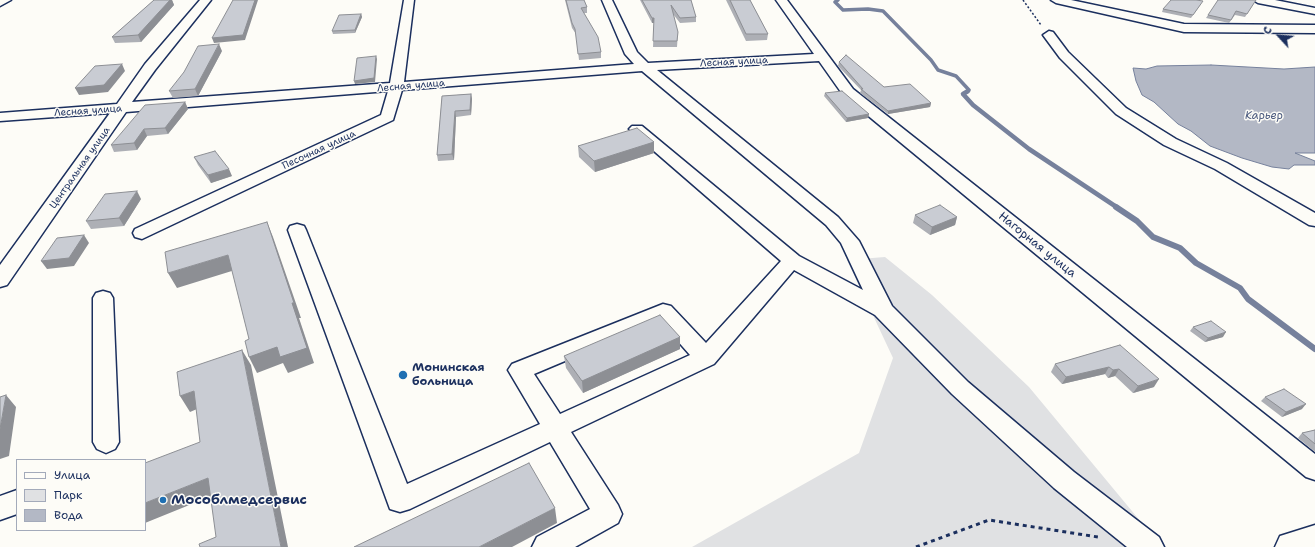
<!DOCTYPE html>
<html>
<head>
<meta charset="utf-8">
<style>
  body { margin:0 }
  #map { position:relative; width:1315px; height:547px; overflow:hidden; background:#fdfcf7; font-family:"Shantell Sans",sans-serif }
  canvas { display:block }
  .legend { position:absolute; left:16px; top:459px; width:130px; height:72px; box-sizing:border-box; background:#fdfcf7; border:1px solid #a3aaba; margin:0; padding:5px 7px; list-style:none; font-size:12px; color:#1b2f5e }
  .legend li { display:flex; align-items:center; gap:8px; height:20px }
  .legend b { width:20px; border:1px solid #a3aaba }
  .north { position:absolute; left:1259px; top:16px; width:40px; height:40px; -webkit-text-stroke:3px #fdfcf7; paint-order:stroke; rotate:296deg; font-size:11px; font-weight:700; line-height:16px; text-align:center; color:#1b2f5e }
  .north::after { content:''; display:block; margin:auto; width:14px; height:18px; background:#1b2f5e; clip-path:polygon(50% 0,100% 100%,50% 72%,0 100%) }
</style>
</head>
<body>
<div id="map">
<canvas width="1315" height="547"></canvas>
<ul class="legend">
<li><b style="height:5px;background:#fdfcf7"></b>Улица</li>
<li><b style="height:11px;background:#e0e1e3"></b>Парк</li>
<li><b style="height:11px;background:#b3b8c5"></b>Вода</li>
</ul>
<div class="north">С</div>
</div>
<script>
const ctx = document.querySelector('canvas').getContext('2d');
ctx.lineJoin = 'round';
function paint(path, color) { ctx.fillStyle = color; ctx.fill(path, 'evenodd'); }
const shape = rows => new Path2D(rows.map(r => 'M' + r).join(''));
function stroke(path, color, width, dash) { ctx.strokeStyle = color; ctx.lineWidth = width; ctx.lineCap = dash ? 'butt' : 'round'; ctx.setLineDash(dash || []); ctx.stroke(path); }
function drawText(font, color, halo, rows, align = 'center') {
  ctx.font = font + ' "Shantell Sans",sans-serif'; ctx.lineWidth = 3; ctx.setLineDash([]); ctx.textBaseline = 'middle'; ctx.strokeStyle = halo; ctx.fillStyle = color; for (const [text, x, y, turn = 0] of rows) {
    ctx.save(); ctx.translate(x, y); ctx.rotate((+turn || 0) * Math.PI / 180); ctx.textAlign = isNaN(turn) ? turn : align; if (halo) ctx.strokeText(text, 0, 0); ctx.fillText(text, 0, 0); ctx.restore();
  }
}
const green = shape([
  [885,257,932,295,1029,387,1151,534,1140,547,692,547,859,453,893,358,847,260]
]);
const water = shape([
  [1211,65,1284,69,1315,67,1315,153,1295,153,1315,161,1315,165,1294,165,1289,169,1272,167,1242,158,1210,146,1191,131,1178,124,1154,102,1142,95,1136,81,1133,68,1146,69,1157,66,1211,65]
]);
const streamFar2 = shape([
  [838,0,835,2,843,10,868,9,883,11,931,60,938,70,956,76,969,90,967,92]
]);
const streamFar1 = shape([
  [968,91,963,94,973,105,1029,149,1118,208]
]);
const stream = shape([
  [1116,207,1137,221,1153,237,1180,248,1196,263,1240,288,1248,299,1315,349]
]);
const pathFar1 = shape([
  [1023,0,1041,25]
]);
const path = shape([
  [916,547,989,520,1098,537]
]);
const minor = shape([
  [0,0,11,0,0,6,0,0],
  [200,0,211,0,155,70,132,102,390,83,404,0,414,0,404,82,634,64,625,54,602,0,612,0,637,52,648,63,814,54,776,0,787,0,853,89,1315,454,1315,480,1306,477,843,95,819,61,657,70,838,217,859,241,892,306,968,382,1074,472,1159,537,1164,547,1127,547,1054,488,952,394,875,315,794,270,714,364,571,432,618,505,622,514,618,523,575,547,532,547,537,537,590,509,550,442,410,509,400,512,390,509,288,230,290,226,297,224,304,226,306,230,407,484,540,424,508,370,512,364,663,304,671,306,706,343,781,261,632,132,629,129,632,126,642,126,799,256,863,290,841,243,826,225,642,71,402,90,393,120,142,239,135,237,133,233,135,229,381,115,388,91,126,112,7,285,0,287,0,265,110,113,0,121,0,113,117,104,145,64,200,0],
  [660,321,690,355,560,414,534,374,660,321],
  [1051,0,1071,0,1184,24,1315,25,1315,33,1184,32,1056,3,1051,0],
  [1253,0,1275,0,1315,8,1315,14,1258,3,1253,0],
  [1049,31,1053,32,1068,52,1126,108,1176,139,1227,163,1315,213,1315,226,1309,225,1215,169,1164,145,1116,114,1060,58,1043,35,1049,31],
  [103,291,110,293,113,298,119,442,115,449,106,453,97,449,93,442,93,298,96,293,103,291],
  [17,490,17,514,0,520,0,496,17,490]
]);
const major = shape([
  [1315,525,1315,547,1275,547,1280,536,1315,525]
]);
const wall = shape([
  [154,0,172,0,174,5,141,42,115,43,112,37],
  [565,0,584,0,587,7,587,13,584,13,601,52,601,58,579,60,576,34,572,28],
  [640,0,691,0,696,17,696,22,680,23,673,14,678,32,677,47,653,47,654,23,652,23],
  [726,0,750,0,768,34,767,40,746,41],
  [1254,3,1245,17,1235,15,1229,23,1206,18,1208,15],
  [1201,4,1191,18,1162,12,1163,9],
  [361,14,362,17,355,33,333,34,332,31],
  [222,51,198,96,173,98,169,91],
  [839,62,884,87,931,103,930,107,888,114,860,93,861,90,838,66],
  [825,93,869,114,868,118,846,122,824,96],
  [471,94,472,99,471,115,456,117,454,160,438,161,437,155,442,96],
  [185,102,188,109,168,134,147,136,137,150,114,152,111,145],
  [654,142,654,153,595,172,579,157,578,146],
  [194,157,232,176,211,183,198,165],
  [141,199,124,226,91,229,86,221],
  [915,215,957,217,955,225,930,235,913,223],
  [1193,327,1223,337,1205,342,1190,331],
  [680,337,680,349,583,393,566,368,564,356],
  [1120,345,1154,387,1133,393,1115,376,1108,378,1105,374,1062,384,1051,372,1055,364],
  [1265,397,1302,409,1282,417,1261,401],
  [1315,430,1315,452,1298,438,1302,433]
]);
const shadedWall = shape([
  [170,0,172,0,174,5,141,42,138,35],
  [255,0,258,0,245,40,214,43,212,38],
  [361,14,362,17,355,33,355,30],
  [652,18,654,18,654,23,652,23],
  [219,44,222,51,198,96,195,89],
  [376,56,377,59,375,82,355,84,354,81],
  [122,64,125,71,108,92,79,95,75,88],
  [471,94,472,99,471,115,470,110],
  [185,102,188,109,168,134,165,128],
  [931,103,930,107,888,114,888,111],
  [455,111,456,117,454,160,452,154],
  [869,114,868,118,846,122,847,118],
  [144,129,147,136,137,150,134,143],
  [654,142,654,153,595,172,594,161],
  [229,169,232,176,211,183,208,175],
  [137,191,141,199,124,226,119,218],
  [957,217,955,225,930,235,932,227],
  [267,222,273,237,301,318,299,318,314,363,288,373,283,363,257,373,249,357,292,303],
  [84,235,89,243,74,266,47,269,41,261],
  [228,255,235,270,177,288,168,273],
  [1226,332,1223,337,1205,342,1208,338],
  [680,337,680,349,583,393,582,381],
  [242,350,251,365,288,547,281,547],
  [1109,367,1105,374,1062,384,1066,377],
  [1119,369,1115,376,1108,378,1113,370],
  [1159,379,1154,387,1133,393,1138,386],
  [194,391,204,406,190,412,180,396],
  [6,395,16,407,9,456,0,459,0,429],
  [1306,404,1302,409,1282,417,1286,412],
  [208,478,219,493,145,523,145,503],
  [555,508,557,523,512,547,479,547]
]);
const building = shape([
  [154,0,170,0,138,35,112,37,154,0],
  [233,0,255,0,243,35,212,38,233,0],
  [566,0,584,0,587,7,581,8,598,37,601,52,578,54,575,29,572,23,566,0],
  [642,0,691,0,696,17,680,18,671,5,678,32,677,41,653,41,654,18,652,18,642,0],
  [730,0,750,0,768,34,746,34,730,0],
  [1171,0,1196,0,1203,1,1193,15,1163,9,1171,0],
  [1218,0,1256,0,1247,14,1236,11,1231,20,1208,15,1218,0],
  [361,14,355,30,332,31,339,15,361,14],
  [219,44,195,89,169,91,184,72,198,46,219,44],
  [846,55,884,87,910,84,931,103,888,111,861,89,863,89,839,62,846,55],
  [376,56,374,78,354,81,357,58,376,56],
  [122,64,104,85,75,88,95,66,122,64],
  [842,91,869,114,847,118,825,93,842,91],
  [471,94,470,110,455,111,452,154,437,155,442,96,471,94],
  [185,102,165,128,144,129,134,143,111,145,145,105,185,102],
  [637,128,654,142,594,161,578,146,637,128],
  [215,151,229,169,208,175,194,157,215,151],
  [137,191,119,218,86,221,105,194,137,191],
  [940,205,957,217,932,227,915,215,940,205],
  [267,222,294,303,292,303,307,348,280,357,277,347,249,357,245,341,249,339,228,255,168,273,165,252,267,222],
  [84,235,69,258,41,261,57,238,84,235],
  [660,315,680,337,582,381,564,356,660,315],
  [1211,321,1226,332,1208,338,1193,327,1211,321],
  [1120,345,1159,379,1138,386,1119,369,1113,370,1109,367,1066,377,1055,364,1120,345],
  [242,350,281,547,200,547,199,544,216,537,208,478,145,503,145,463,200,442,194,391,180,396,177,372,242,350],
  [1284,389,1306,404,1286,412,1265,397,1284,389],
  [6,395,0,429,0,397,6,395],
  [1315,430,1315,444,1302,433,1315,430],
  [529,463,555,508,479,547,354,547,529,463]
]);
const markers = [
  [403,375,5,"#1f6fb2"],
  [163,500,4,"#1f6fb2"]
];
const farStreetnames = [
  ["Лесная улица",734,62,-3],
  ["Лесная улица",411,86,-5],
  ["Лесная улица",88,111,-4],
  ["Песочная улица",319,150,-25],
  ["Центральная улица",80,168,-55]
];
const farWaternames = [
  ["Карьер",1264,116]
];
const streetNames = [
  ["Нагорная улица",1037,245,39]
];
const poiNames = [
  ["Монинская",412,368],
  ["больница",412,382]
];
const nearPoinames = [
  ["Мособлмедсервис",171,500]
];
paint(green, '#e0e1e3');
paint(water, '#b3b8c5');
stroke(water, '#76819c', 1);
stroke(streamFar2, '#76819c', 3.5);
stroke(streamFar1, '#76819c', 4.5);
stroke(stream, '#76819c', 6);
stroke(minor, '#1b2f5e', 3);
stroke(major, '#1b2f5e', 3);
stroke(pathFar1, '#1b2f5e', 1.5, [2, 2]);
stroke(path, '#1b2f5e', 3, [4, 4]);
paint(minor, '#fdfcf7');
paint(major, '#fdfcf7');
paint(wall, '#adafb5');
paint(shadedWall, '#8d8f94');
paint(building, '#c9ccd3');
stroke(building, '#8d8f94', 1);
for (const [x, y, r, color] of markers) { const dot = new Path2D(); dot.arc(x, y, r, 0, 2 * Math.PI); ctx.fillStyle = color; ctx.fill(dot); stroke(dot, '#fdfcf7', 1.5); }
drawText('10px', '#1b2f5e', '#fdfcf7', farStreetnames);
drawText('italic 11px', '#49587d', '#fdfcf7', farWaternames);
drawText('12px', '#1b2f5e', '#fdfcf7', streetNames);
drawText('bold 12px', '#1b2f5e', '#fdfcf7', poiNames, 'left');
drawText('bold 14px', '#1b2f5e', '#fdfcf7', nearPoinames, 'left');
</script>
</body>
</html>
